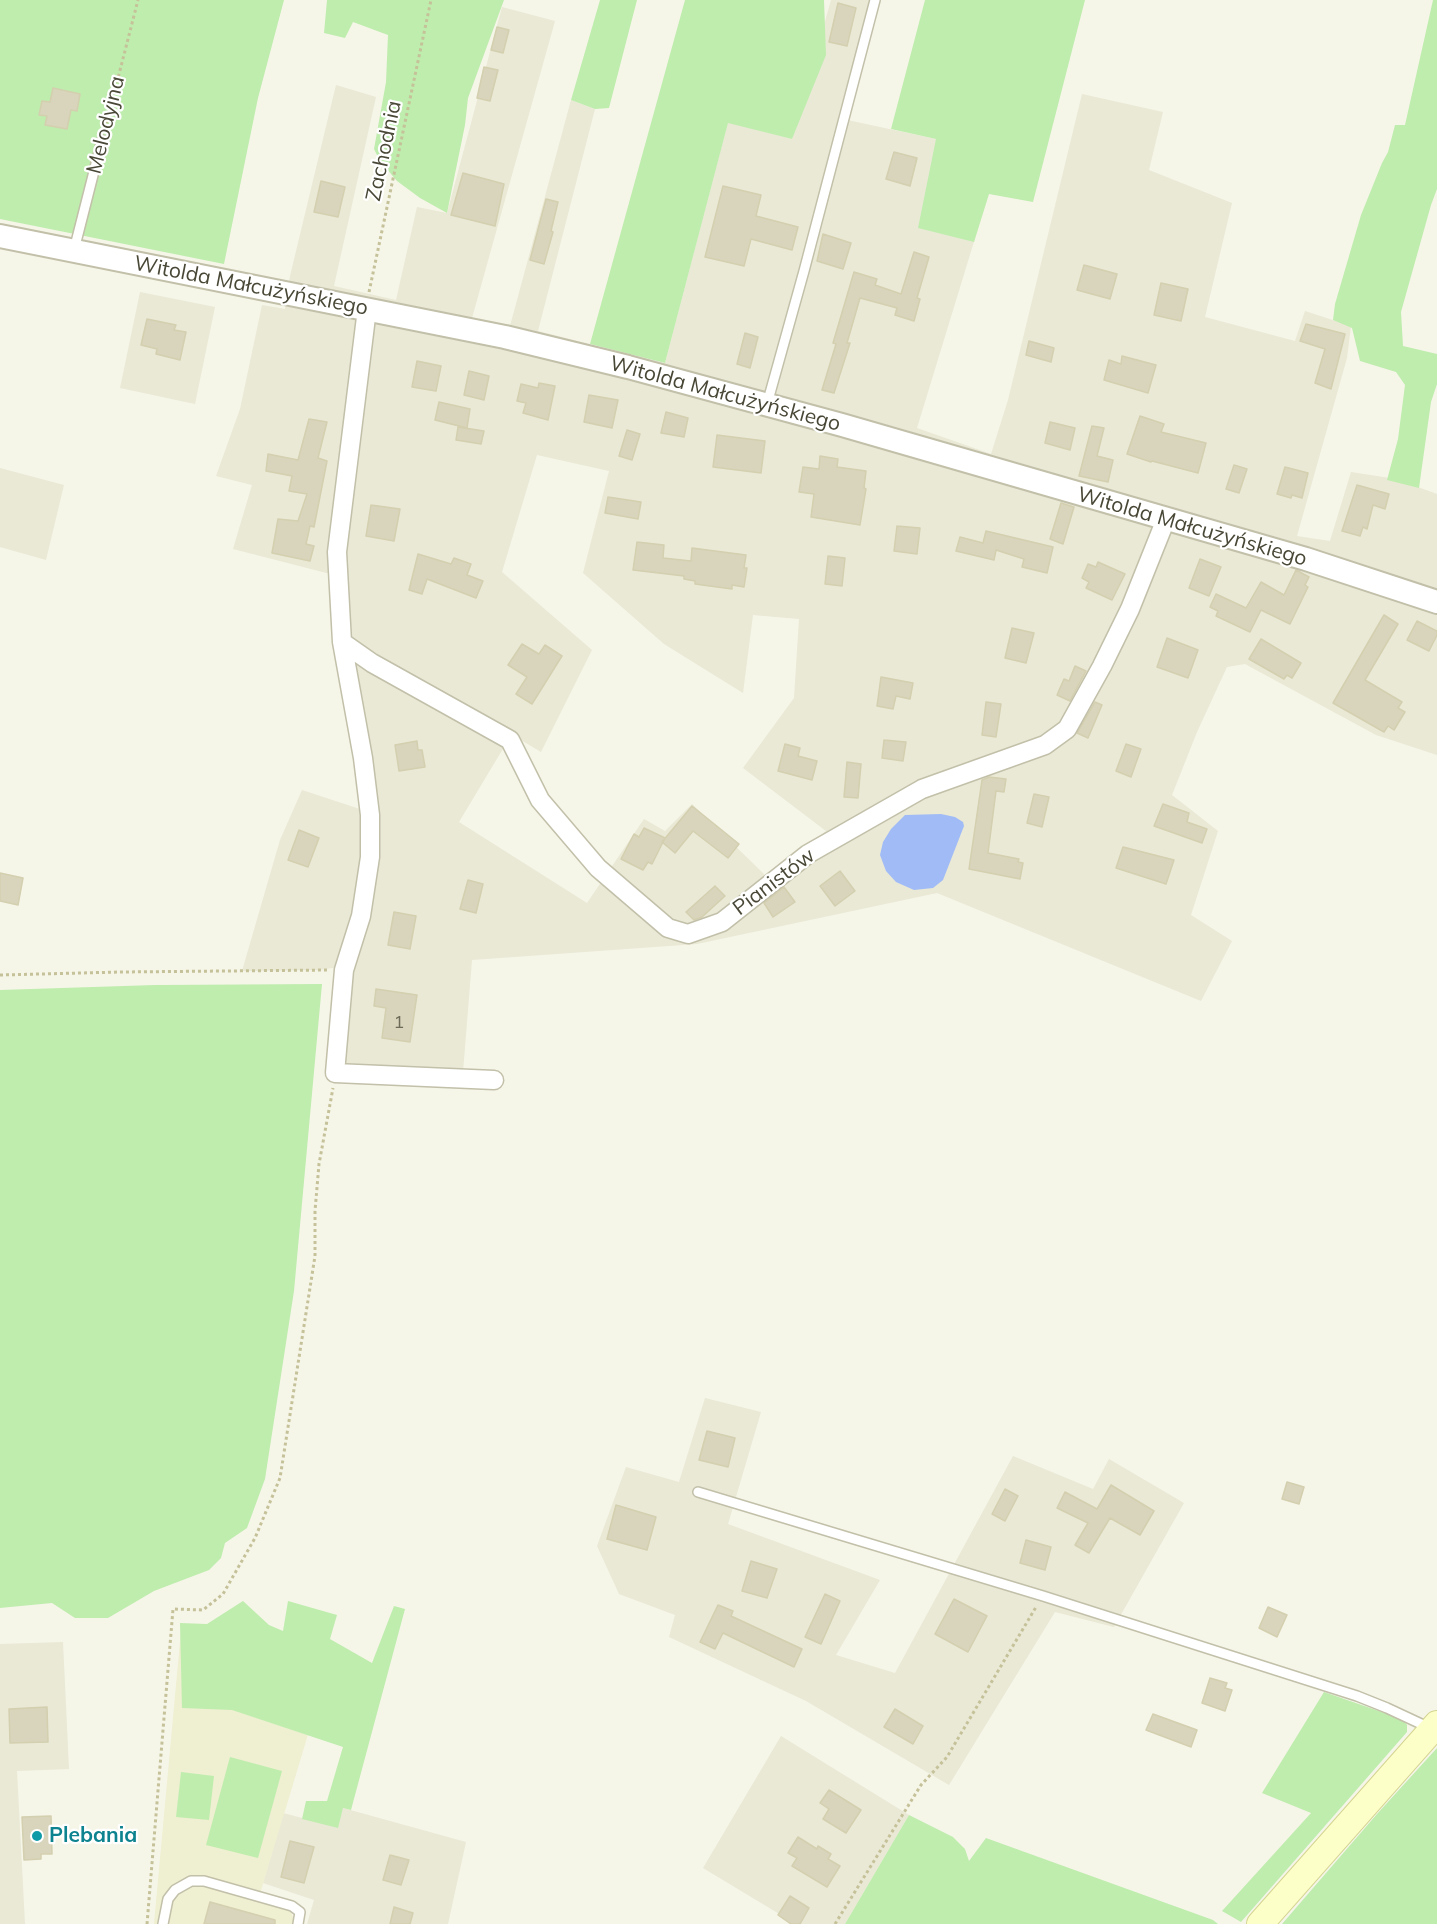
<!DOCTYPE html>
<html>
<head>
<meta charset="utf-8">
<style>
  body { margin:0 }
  canvas { display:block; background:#f5f5e8 }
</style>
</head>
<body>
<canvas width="1437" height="1924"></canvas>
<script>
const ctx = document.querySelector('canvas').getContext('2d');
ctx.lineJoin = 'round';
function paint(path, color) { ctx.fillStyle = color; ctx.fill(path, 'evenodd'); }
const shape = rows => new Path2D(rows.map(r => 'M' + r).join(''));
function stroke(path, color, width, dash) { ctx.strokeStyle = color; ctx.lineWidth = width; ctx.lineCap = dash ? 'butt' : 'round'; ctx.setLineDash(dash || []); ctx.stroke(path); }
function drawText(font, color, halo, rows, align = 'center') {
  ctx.font = font + ' Mulish,sans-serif'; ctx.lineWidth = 4.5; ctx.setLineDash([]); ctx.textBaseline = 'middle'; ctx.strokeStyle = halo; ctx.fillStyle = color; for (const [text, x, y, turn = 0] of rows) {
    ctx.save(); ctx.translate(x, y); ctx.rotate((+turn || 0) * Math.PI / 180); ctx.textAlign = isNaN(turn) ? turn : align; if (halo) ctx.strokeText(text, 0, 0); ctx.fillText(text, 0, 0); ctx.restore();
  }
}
const residential = shape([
  [831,0,870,0,838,118,936,139,1024,78,917,428,991,454,1008,400,1082,94,1163,112,1149,170,1232,203,1205,317,1295,341,1305,311,1351,326,1347,358,1297,536,1330,541,1351,472,1396,479,1437,494,1437,755,1376,735,1245,664,1227,667,1197,732,1172,795,1218,831,1191,915,1232,941,1201,1001,937,893,697,944,472,960,463,1072,350,1066,341,1057,352,971,355,965,318,970,242,971,280,840,302,790,375,814,372,770,354,655,504,747,459,822,587,903,644,819,665,831,692,804,765,875,826,831,743,768,794,698,799,619,753,615,743,693,664,644,583,573,609,471,537,455,502,572,592,650,541,752,349,637,346,578,233,549,252,485,216,476,240,409,262,305,285,309,290,276,336,85,376,97,334,286,396,300,417,207,447,213,502,7,555,21,472,318,510,326,571,100,595,109,538,331,665,363,728,122,792,139],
  [140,292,215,307,195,404,120,388],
  [0,468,64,485,46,560,0,547],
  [705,1398,761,1412,728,1524,880,1580,836,1655,895,1673,1013,1456,1093,1489,1109,1459,1184,1503,1114,1627,1055,1612,949,1785,806,1701,669,1637,675,1615,619,1594,597,1546,626,1467,679,1482],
  [63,1642,69,1769,17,1771,25,1924,0,1924,0,1644],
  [781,1736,909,1815,845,1924,796,1924,703,1868],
  [343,1808,466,1842,448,1924,307,1924,314,1900,263,1883,283,1813,337,1827]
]);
const education = shape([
  [181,1631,328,1668,259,1897,288,1906,294,1919,293,1924,154,1924]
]);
const green = shape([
  [0,0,284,0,258,98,224,264,0,219],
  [327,0,504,0,468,98,465,125,447,213,420,198,397,181,380,161,374,149,386,82,388,35,353,22,345,38,324,33],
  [600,0,637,0,609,108,595,109,571,100],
  [685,0,824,0,826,55,792,139,728,123,665,363,590,344],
  [925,0,1085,0,1033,202,989,194,974,242,918,228,936,139,891,129],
  [1433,0,1437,0,1437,189,1431,205,1401,312,1403,346,1437,354,1437,384,1431,402,1419,488,1387,480,1398,439,1405,385,1396,372,1360,361,1352,328,1333,320,1335,304,1361,215,1382,163,1388,152,1395,125,1405,125],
  [322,984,294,1291,265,1479,247,1528,225,1543,221,1558,209,1570,154,1591,108,1618,75,1618,52,1603,0,1608,0,990,155,985],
  [243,1601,269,1625,283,1631,288,1601,337,1615,330,1639,372,1663,394,1606,405,1609,351,1810,343,1808,338,1828,302,1819,306,1801,327,1801,343,1747,232,1710,182,1708,180,1623,207,1624],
  [1324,1692,1402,1719,1407,1725,1407,1732,1241,1922,1222,1911,1311,1813,1262,1793],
  [1437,1748,1437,1924,1282,1924,1377,1814],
  [230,1757,282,1771,258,1858,206,1845],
  [181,1772,214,1776,209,1820,176,1817],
  [909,1815,953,1837,965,1849,969,1861,986,1838,1213,1920,1218,1924,845,1924]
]);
const water = shape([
  [941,814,955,817,963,822,964,826,943,880,933,888,914,890,896,882,886,871,880,855,883,842,891,829,905,815]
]);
const building = shape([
  [838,3,856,8,847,46,829,42,838,3],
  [497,27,509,30,503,53,491,50,497,27],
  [484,67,498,70,490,101,477,98,484,67],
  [53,88,80,94,77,111,71,110,67,129,45,125,47,116,39,115,42,101,50,102,53,88],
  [894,152,917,158,910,186,886,179,894,152],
  [463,173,504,184,495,226,451,215,463,173],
  [321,181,345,187,338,217,314,212,321,181],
  [723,186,761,195,756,216,798,227,792,250,751,239,744,266,705,257,723,186],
  [546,199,558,202,551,231,553,232,544,264,530,260,546,199],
  [823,234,851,243,843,269,817,261,823,234],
  [914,252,929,257,917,298,920,299,914,321,895,315,897,308,860,298,847,343,850,343,834,393,822,390,836,344,833,343,854,272,877,279,875,285,901,294,914,252],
  [1084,265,1117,274,1110,299,1077,290,1084,265],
  [1161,283,1188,289,1181,321,1154,315,1161,283],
  [147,319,176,325,174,330,186,332,180,360,156,354,157,349,141,345,147,319],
  [1306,324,1345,334,1331,389,1315,383,1325,349,1300,341,1306,324],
  [745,333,758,337,750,368,737,364,745,333],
  [1029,341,1054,348,1051,362,1026,355,1029,341],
  [1122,356,1156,365,1148,393,1104,380,1109,360,1121,364,1122,356],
  [417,361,441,366,436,391,412,387,417,361],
  [469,371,489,376,484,400,464,395,469,371],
  [539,383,555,386,548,420,523,413,526,403,517,401,521,384,538,388,539,383],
  [589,395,618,400,612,428,584,422,589,395],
  [439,402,470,409,467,428,435,420,439,402],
  [666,412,688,418,684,437,661,433,666,412],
  [1140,416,1164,424,1161,432,1206,443,1198,473,1152,461,1151,462,1127,454,1140,416],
  [309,419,327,422,318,458,327,461,314,527,310,526,306,544,314,546,310,561,272,553,278,519,298,521,307,494,289,491,292,476,266,471,268,454,298,460,309,419],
  [1050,422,1075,428,1070,450,1045,443,1050,422],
  [1092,426,1104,428,1097,456,1113,460,1108,482,1079,476,1092,426],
  [458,427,484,431,481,444,456,440,458,427],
  [627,430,640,434,632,460,619,456,627,430],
  [717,435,765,441,761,473,713,467,717,435],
  [820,456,838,459,837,467,866,471,864,488,866,489,860,525,811,517,814,494,799,492,803,467,819,469,820,456],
  [1234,465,1247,469,1239,493,1226,489,1234,465],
  [1285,467,1308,473,1302,498,1292,495,1291,498,1277,494,1285,467],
  [1357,485,1389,494,1385,509,1373,505,1367,529,1363,527,1360,536,1342,531,1357,485],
  [608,497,641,502,638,519,605,513,608,497],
  [1061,503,1074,507,1063,544,1050,539,1061,503],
  [371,505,400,509,394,541,366,536,371,505],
  [897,526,920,528,917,554,894,551,897,526],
  [986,531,1053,547,1047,573,1022,567,1024,559,996,550,994,560,956,551,960,537,983,543,986,531],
  [637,542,664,545,663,558,691,561,692,548,746,555,744,568,747,568,744,587,732,585,732,589,695,584,695,581,684,579,684,576,633,570,637,542],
  [418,554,451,564,454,558,471,564,467,575,483,581,476,598,427,579,422,594,409,590,418,554],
  [828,556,845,558,842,586,825,584,828,556],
  [1200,559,1221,567,1209,596,1189,588,1200,559],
  [1098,562,1125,574,1112,600,1086,588,1089,582,1082,578,1088,564,1096,567,1098,562],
  [1296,570,1309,577,1305,585,1308,587,1290,624,1261,610,1250,632,1216,616,1218,611,1210,607,1216,594,1246,608,1261,582,1284,595,1296,570],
  [1384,615,1398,624,1365,680,1402,702,1398,708,1405,712,1394,730,1388,726,1384,732,1333,703,1384,615],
  [1417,621,1437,631,1437,635,1429,651,1407,640,1417,621],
  [1012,628,1034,633,1026,663,1005,658,1012,628],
  [1167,638,1198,650,1188,678,1157,667,1167,638],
  [1261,639,1301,663,1292,678,1287,675,1284,679,1249,659,1261,639],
  [522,644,539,654,545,645,562,656,532,704,516,694,527,677,508,665,522,644],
  [1075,666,1086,671,1070,701,1057,695,1064,679,1069,681,1075,666],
  [881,677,913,683,910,699,896,696,893,709,877,706,881,677],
  [986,702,1001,704,996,737,982,735,986,702],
  [1095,702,1102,705,1088,738,1077,733,1095,702],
  [884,740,906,742,903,761,882,758,884,740],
  [417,741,418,750,422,750,425,767,399,771,395,745,417,741],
  [785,744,800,748,798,756,817,761,812,780,778,771,785,744],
  [1126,744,1141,749,1131,777,1116,771,1126,744],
  [847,762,861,764,858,798,844,797,847,762],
  [989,777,1006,779,1004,792,996,791,988,853,1019,859,1018,862,1023,863,1020,879,969,869,982,780,989,777],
  [1034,794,1049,797,1042,827,1027,823,1034,794],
  [1163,804,1189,813,1187,822,1207,829,1202,843,1154,826,1163,804],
  [692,806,739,844,728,858,693,831,675,853,662,842,692,806],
  [644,828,665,838,652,864,648,862,643,870,621,859,634,834,639,837,644,828],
  [299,830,319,838,308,867,288,860,299,830],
  [1123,847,1174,860,1166,884,1116,868,1123,847],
  [840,871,855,891,835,906,820,886,840,871],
  [0,873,23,878,18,905,0,901,0,873],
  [468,880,483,884,476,913,460,909,468,880],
  [715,886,725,896,702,917,694,920,686,912,715,886],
  [784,887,795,902,773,917,764,903,784,887],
  [394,912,416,916,410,949,388,945,394,912],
  [376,989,417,995,410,1042,382,1038,386,1008,374,1006,376,989],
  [707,1431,735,1438,728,1467,699,1460,707,1431],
  [1287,1482,1304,1487,1299,1504,1282,1499,1287,1482],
  [1111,1485,1154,1511,1140,1535,1110,1518,1089,1553,1075,1545,1088,1523,1057,1508,1065,1492,1097,1509,1111,1485],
  [1005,1489,1018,1496,1005,1521,992,1514,1005,1489],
  [616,1505,656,1517,647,1550,607,1539,616,1505],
  [1026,1540,1051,1547,1045,1570,1020,1563,1026,1540],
  [751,1561,777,1569,767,1598,742,1591,751,1561],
  [825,1594,840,1601,821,1644,805,1637,825,1594],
  [954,1599,987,1616,968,1652,935,1634,954,1599],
  [718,1605,733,1611,731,1616,802,1649,794,1667,723,1633,715,1649,700,1642,718,1605],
  [1268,1607,1287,1615,1277,1637,1259,1628,1268,1607],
  [1210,1678,1227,1683,1225,1688,1232,1690,1225,1711,1202,1703,1210,1678],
  [47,1707,48,1742,10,1743,9,1709,47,1707],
  [895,1709,923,1726,913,1744,884,1727,895,1709],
  [1153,1714,1197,1730,1191,1747,1146,1730,1153,1714],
  [829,1790,861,1810,846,1833,823,1819,829,1809,820,1803,829,1790],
  [51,1816,52,1854,41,1854,41,1859,24,1860,22,1817,51,1816],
  [798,1837,817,1849,818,1846,831,1854,828,1859,840,1866,827,1887,792,1866,797,1858,788,1853,798,1837],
  [290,1841,314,1847,304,1883,281,1877,290,1841],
  [390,1855,409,1860,401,1885,383,1880,390,1855],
  [790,1896,809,1908,800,1924,791,1924,778,1915,790,1896],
  [210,1902,275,1920,275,1924,204,1924,210,1902],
  [394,1907,413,1913,410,1924,390,1924,394,1907]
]);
const path = shape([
  [105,129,138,0],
  [369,292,431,0],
  [0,975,121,972,328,970],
  [147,1924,173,1609,203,1610,223,1594,255,1538,280,1478,315,1256,315,1211,319,1164,333,1088],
  [835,1924,921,1785,947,1757,1036,1607]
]);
const service = shape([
  [74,250,102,140],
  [767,404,804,271,875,0],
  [698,1492,1043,1596,1357,1696,1387,1708,1432,1729],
  [163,1924,168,1899,175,1890,191,1881,204,1881,292,1906,300,1912,298,1924]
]);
const minor = shape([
  [367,309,337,552,342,642,363,758,370,815,370,857,361,916,344,970,335,1073,494,1080],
  [342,642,372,663,510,740,540,800,598,868,668,928,688,934,722,922,808,854,922,789,1045,745,1067,729,1102,666,1130,609,1166,519]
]);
const tertiary = shape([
  [0,236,505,337,628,367,842,425,1306,559,1437,602]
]);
const secondary = shape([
  [1260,1924,1437,1724]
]);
const markers = [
  [37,1836,6,"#0f9aa8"]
];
const numberNames = [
  ["1",399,1023]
];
const streetNames = [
  ["Melodyjna",106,125,-76],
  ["Zachodnia",384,151,-78],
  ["Witolda Małcużyńskiego",251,286,11],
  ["Witolda Małcużyńskiego",725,394,15],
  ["Witolda Małcużyńskiego",1192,527,16],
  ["Pianistów",774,882,-37]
];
const cultureNames = [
  ["Plebania",49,1836]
];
paint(residential, '#eae9d6');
paint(education, '#efefd1');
paint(green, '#bfedae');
paint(water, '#a0bbf6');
paint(building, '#d8d5bc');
stroke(building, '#d3cfaf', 1.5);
stroke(service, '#c2c0a9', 12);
stroke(minor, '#c2c0a9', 21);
stroke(tertiary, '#c2c0a9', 26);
stroke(secondary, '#d4d592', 28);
stroke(path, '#c5c199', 3, [3, 3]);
stroke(service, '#fff', 9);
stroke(minor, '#fff', 18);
stroke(tertiary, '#fff', 22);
stroke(secondary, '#fdffc8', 26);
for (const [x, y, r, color] of markers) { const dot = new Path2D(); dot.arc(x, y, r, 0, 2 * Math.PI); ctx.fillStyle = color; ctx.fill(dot); stroke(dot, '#fff', 2); }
drawText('18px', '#6d6a58', null, numberNames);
drawText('21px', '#494736', '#fff', streetNames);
drawText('bold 21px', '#0d838f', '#fff', cultureNames, 'left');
</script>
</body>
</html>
